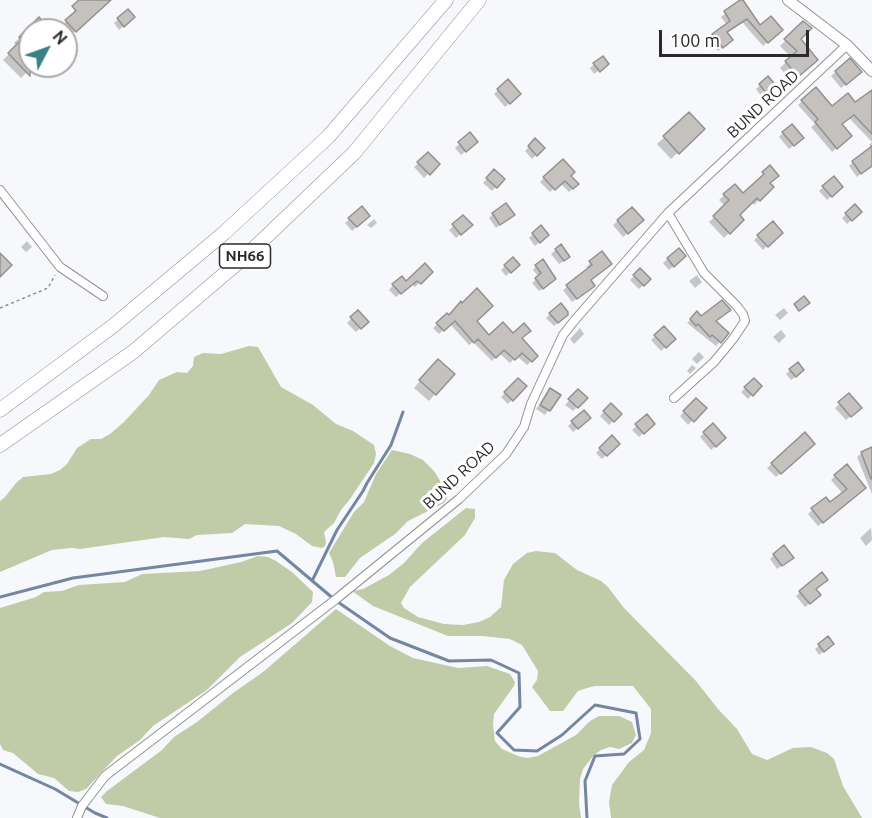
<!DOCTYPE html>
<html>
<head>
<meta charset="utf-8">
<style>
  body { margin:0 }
  #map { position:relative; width:872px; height:818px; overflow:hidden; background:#f7f8fb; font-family:Ubuntu,sans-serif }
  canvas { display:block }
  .north { position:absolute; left:18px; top:18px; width:60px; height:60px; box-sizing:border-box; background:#fff; border:2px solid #aaaaab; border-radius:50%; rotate:49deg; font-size:16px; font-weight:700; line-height:24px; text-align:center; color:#2a2a2c }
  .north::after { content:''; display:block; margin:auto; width:21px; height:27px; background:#3a8287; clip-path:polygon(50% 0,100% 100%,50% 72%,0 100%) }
  .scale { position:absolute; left:659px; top:30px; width:150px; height:27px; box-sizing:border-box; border:3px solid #2a2a2c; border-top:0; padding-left:8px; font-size:18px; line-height:21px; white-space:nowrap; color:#2a2a2c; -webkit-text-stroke:4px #fff; paint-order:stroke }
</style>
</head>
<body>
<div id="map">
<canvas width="872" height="818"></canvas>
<div class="north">N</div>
<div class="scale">100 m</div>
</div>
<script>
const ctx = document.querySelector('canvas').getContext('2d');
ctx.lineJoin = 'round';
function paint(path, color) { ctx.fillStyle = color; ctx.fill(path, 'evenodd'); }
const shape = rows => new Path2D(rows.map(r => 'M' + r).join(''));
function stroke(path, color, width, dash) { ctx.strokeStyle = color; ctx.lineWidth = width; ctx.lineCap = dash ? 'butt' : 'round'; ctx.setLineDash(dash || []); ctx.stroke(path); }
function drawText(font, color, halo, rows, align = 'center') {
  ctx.font = font + ' Ubuntu,sans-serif'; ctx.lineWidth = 6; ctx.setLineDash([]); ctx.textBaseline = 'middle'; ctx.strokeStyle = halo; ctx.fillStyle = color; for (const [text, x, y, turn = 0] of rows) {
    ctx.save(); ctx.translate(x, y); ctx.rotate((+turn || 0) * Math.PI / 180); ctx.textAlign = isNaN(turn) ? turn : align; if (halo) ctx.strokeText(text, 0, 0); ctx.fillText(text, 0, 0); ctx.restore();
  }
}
const green = shape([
  [249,346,258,347,281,387,313,405,336,424,353,431,374,445,376,454,374,463,350,499,341,510,334,523,324,532,326,542,325,546,322,548,312,546,296,534,279,526,245,524,232,533,197,535,189,539,164,537,80,549,71,548,52,550,0,572,0,501,5,497,16,483,23,477,51,474,60,470,67,464,77,448,91,439,101,439,110,434,124,422,149,395,159,380,177,372,187,373,193,366,194,357,203,353,221,354],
  [392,450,410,454,423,460,434,471,449,495,444,503,408,521,395,534,360,558,345,577,336,577,333,562,329,553,354,512,364,502,376,474],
  [466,508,475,509,475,518,465,535,410,587,401,603,404,608,418,617,444,624,463,625,479,622,490,617,501,607,504,580,513,564,527,553,536,551,555,553,577,570,601,581,608,587,624,608,696,681,718,709,737,729,752,754,767,760,793,748,811,747,827,753,834,759,843,786,862,818,611,818,609,802,612,785,629,762,644,750,651,733,651,709,633,686,595,686,587,688,578,691,563,711,550,711,532,687,537,680,538,671,522,645,510,639,482,636,448,636,373,606,352,591,363,589,389,575,404,563,422,543],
  [258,556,268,557,276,561,292,572,313,592,312,602,292,623,240,657,207,690,153,726,140,740,117,756,86,789,78,792,69,791,54,778,38,774,13,753,3,750,0,744,0,608,36,597,44,592,62,591,79,585,125,582,142,574,200,571,241,562],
  [336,609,390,646,413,658,458,668,487,666,510,674,515,682,514,686,494,714,493,725,495,741,502,749,518,756,527,758,538,756,576,735,590,721,599,716,619,716,632,722,636,735,632,743,619,749,610,747,601,750,594,755,583,769,580,779,579,803,581,818,160,818,123,806,106,804,101,797,107,791,162,750,174,737,197,722,233,693,263,672]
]);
const shadow = shape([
  [86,0,109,0,69,36,66,30,61,27,71,17,69,16],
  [742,1,760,27,777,34,763,46,742,22,726,33,727,44,718,51,709,40,727,25,721,17],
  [128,11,129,21,119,30,114,23],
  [39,20,49,30,30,30,30,66,33,66,21,78,3,60,17,46,14,43],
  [803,23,799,39,812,63,791,81,780,68,791,57,780,46],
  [849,60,856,76,841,88,831,76],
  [594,64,605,66,594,74,590,68],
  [34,66,45,66,40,71],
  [768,78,771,91,762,97,756,89],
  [508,81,515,98,505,107,494,94],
  [815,89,832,108,855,104,872,92,872,148,869,145,872,142,849,118,840,124,850,135,832,152,811,127,815,124,798,105],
  [689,114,702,129,671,159,657,144],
  [783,133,798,142,789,149,779,137],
  [470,134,472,146,461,155,455,148],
  [535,140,543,148,532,159,525,151],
  [428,154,438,164,424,178,414,167],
  [853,162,872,163,872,164,857,177,849,166],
  [770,167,768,184,772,187,754,205,751,202,738,215,742,220,724,238,709,222,725,206,719,200,734,186,743,196],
  [494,171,503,179,492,191,483,183],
  [569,176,577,184,569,192,560,183,550,192,540,182,544,178],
  [823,187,837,191,827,200,819,191],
  [855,206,860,212,847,224,842,218],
  [362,208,368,216,352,231,345,223],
  [632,209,638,224,623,237,613,225],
  [493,214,508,219,496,228,489,218],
  [463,217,470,225,456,238,449,230],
  [374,219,377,223,371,228,367,225],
  [773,223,781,232,763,250,754,240],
  [533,234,543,239,535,246,529,238],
  [27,241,32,247,26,252,21,247],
  [560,246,564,261,559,264,551,254],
  [678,250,680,260,669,270,663,263],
  [602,253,589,281,589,290,572,302,563,290,589,270,586,267],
  [512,259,518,265,506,276,501,270],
  [536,266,551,282,539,291,532,283,539,277,533,270],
  [640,270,649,279,639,289,630,280],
  [431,272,415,287,412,284,396,297,389,290,393,285,406,283],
  [697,275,702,282,695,288,689,281],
  [784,308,788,313,780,320,775,315],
  [358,312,367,322,356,332,347,323],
  [550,314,562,319,554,326,546,318],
  [697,314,701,318,714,322,727,334,716,346,687,323],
  [447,315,475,321,489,337,513,335,521,338,536,356,527,365,517,356,510,363,499,353,492,361,473,342,469,345,450,324,439,334,433,328],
  [580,328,584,334,574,344,570,339],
  [664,328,673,339,661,351,651,340],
  [781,330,786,336,779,343,773,337],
  [699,352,704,357,697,364,692,359],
  [692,365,696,368,690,374,687,371],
  [431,368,435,394,429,401,414,388],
  [790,370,798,375,791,380,786,374],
  [518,380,525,386,508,404,501,397],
  [754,380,760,386,748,399,741,392],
  [551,390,559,395,545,415,536,409],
  [578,391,586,398,573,411,565,405],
  [849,395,860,408,846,420,835,408],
  [696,400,704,408,688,425,680,416],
  [611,405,620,414,609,425,600,416],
  [583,412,589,418,573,432,568,426],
  [647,416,653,424,639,437,632,430],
  [704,433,720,442,711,450,700,437],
  [805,434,813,444,776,477,767,468],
  [612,437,618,444,602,459,596,453],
  [872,449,872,494,857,457,862,453],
  [835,476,860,492,818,526,808,514,812,510,829,504,843,494,831,480],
  [871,528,872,540,866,546,860,538],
  [774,555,787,562,777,569,770,559],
  [815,589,815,599,805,607,796,596,800,592],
  [828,638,828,648,819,655,815,649]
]);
const stream = shape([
  [312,581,337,530,363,491,367,483,391,445,403,412],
  [0,597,73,578,277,551,335,600,390,638,449,661,491,660,519,673,520,707,497,733,514,750,537,751,562,735,595,705,636,713,640,739,624,754,595,756,585,781,587,818],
  [0,764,55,789,95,813,107,818]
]);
const building = shape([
  [79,0,111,0,76,32,65,20,76,11,72,6,79,0],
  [740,0,743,0,760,25,771,16,783,30,768,43,747,19,727,32,733,40,723,48,712,34,730,21,724,11,740,0],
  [128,9,135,17,124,27,117,18,128,9],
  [39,17,51,30,30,30,30,76,8,53,21,40,19,37,39,17],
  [803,21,812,28,801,39,818,60,798,77,785,61,797,51,784,39,803,21],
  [603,56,609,64,600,72,593,63,603,56],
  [850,58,862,72,846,85,835,71,850,58],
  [768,76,777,87,767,94,759,84,768,76],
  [508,79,521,94,510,104,497,89,508,79],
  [816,87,832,106,848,93,855,102,872,90,872,134,854,115,842,124,852,136,837,149,815,122,818,119,801,100,816,87],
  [689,112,705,129,679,154,663,136,689,112],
  [792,124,804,138,794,146,782,132,792,124],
  [470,132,478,142,466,152,458,142,470,132],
  [535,138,545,148,537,156,528,146,535,138],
  [872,146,872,166,861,174,852,161,872,146],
  [428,152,440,164,430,175,417,162,428,152],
  [563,159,575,172,571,176,579,184,573,189,565,181,555,190,543,177,563,159],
  [770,165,779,176,770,183,774,187,760,201,757,198,740,215,744,220,730,234,713,216,729,200,723,194,735,184,743,193,764,174,762,172,770,165],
  [494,169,505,179,497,188,486,178,494,169],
  [834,176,843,187,832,197,822,186,834,176],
  [506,203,515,215,500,225,492,213,506,203],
  [855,204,862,212,852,221,845,213,855,204],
  [362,206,370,216,357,227,348,218,362,206],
  [632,207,644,220,628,234,617,220,632,207],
  [463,215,473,225,461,235,452,224,463,215],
  [773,221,783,233,768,247,757,235,773,221],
  [541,225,549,235,540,243,532,233,541,225],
  [561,244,570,257,564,261,555,249,561,244],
  [679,248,686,256,674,267,667,258,679,248],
  [602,251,612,264,591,280,595,286,577,299,566,285,592,265,589,261,602,251],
  [0,253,12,265,0,277,0,253],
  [513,257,520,265,511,273,504,265,513,257],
  [543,259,556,279,543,289,535,278,541,273,535,265,543,259],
  [425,263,433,272,421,284,417,281,401,294,392,284,402,276,406,281,425,263],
  [640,268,651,279,644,286,633,275,640,268],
  [477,288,493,306,477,321,489,335,503,322,513,333,524,323,531,331,522,338,538,356,532,362,522,353,515,360,504,350,496,358,478,339,474,343,455,321,444,331,436,323,447,313,449,315,461,301,462,303,477,288],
  [804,296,810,303,799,311,794,304,804,296],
  [722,300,731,310,716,321,729,333,721,343,712,335,710,337,698,324,696,326,690,319,697,311,701,316,722,300],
  [561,303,568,312,568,315,558,323,549,313,561,303],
  [358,310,369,322,361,329,350,317,358,310],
  [664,326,676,339,666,348,654,335,664,326],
  [438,359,455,374,436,395,419,380,438,359],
  [798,362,804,370,796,377,789,369,798,362],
  [518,378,527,386,513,401,504,392,518,378],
  [754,378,762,386,753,396,744,387,754,378],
  [550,388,561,395,550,411,540,405,550,388],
  [578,389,588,398,578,408,568,399,578,389],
  [849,393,862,408,851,417,838,402,849,393],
  [696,398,707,408,694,422,683,411,696,398],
  [611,403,622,414,614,422,603,411,611,403],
  [584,410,591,418,578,429,571,421,584,410],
  [647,414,655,424,644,434,635,424,647,414],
  [713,423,726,438,716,447,703,432,713,423],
  [805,432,815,444,781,474,771,463,805,432],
  [612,435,620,444,607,456,599,448,612,435],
  [872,447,872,479,871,479,861,452,872,447],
  [847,464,866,488,823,523,811,508,826,497,830,502,847,489,834,475,847,464],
  [784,545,794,558,782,566,773,554,784,545],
  [822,572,828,580,816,589,821,595,810,604,799,591,822,572],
  [828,636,834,644,824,652,818,644,828,636]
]);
const path = shape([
  [0,308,48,288,55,275]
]);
const minor = shape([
  [0,190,60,267,103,296],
  [668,213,704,273,736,305,743,314,745,321,733,339,714,362,674,398],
  [77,818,82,806,105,776,335,600,459,499,506,454,524,427,531,404,563,335,574,321,668,213,847,45]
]);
const secondary = shape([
  [788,0,847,45,872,71]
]);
const trunk = shape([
  [0,410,113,326,224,233,328,137,446,0],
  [0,445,133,352,248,254,354,153,479,0]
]);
const shields = [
  [245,256,51]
];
const shieldNames = [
  ["NH66",245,256]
];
const streetNames = [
  ["BUND ROAD",763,104,-43],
  ["BUND ROAD",459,475,-43]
];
paint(green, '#c0cba8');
paint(shadow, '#0003');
stroke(stream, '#7486a2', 3);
paint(building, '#c5c1bf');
stroke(building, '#93908e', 1.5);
stroke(minor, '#939396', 10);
stroke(secondary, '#939396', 12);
stroke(trunk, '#939396', 15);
stroke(path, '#8d8d90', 1.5, [3, 3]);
stroke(minor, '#fff', 8);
stroke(secondary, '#fff', 10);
stroke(trunk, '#fff', 14);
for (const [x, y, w] of shields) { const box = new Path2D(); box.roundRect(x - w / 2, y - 12, w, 24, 4.5); ctx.fillStyle = '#fff'; ctx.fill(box); stroke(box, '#2a2a2c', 1.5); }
drawText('bold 15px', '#2a2a2c', null, shieldNames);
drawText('16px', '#2a2a2c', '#fff', streetNames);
</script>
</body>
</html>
